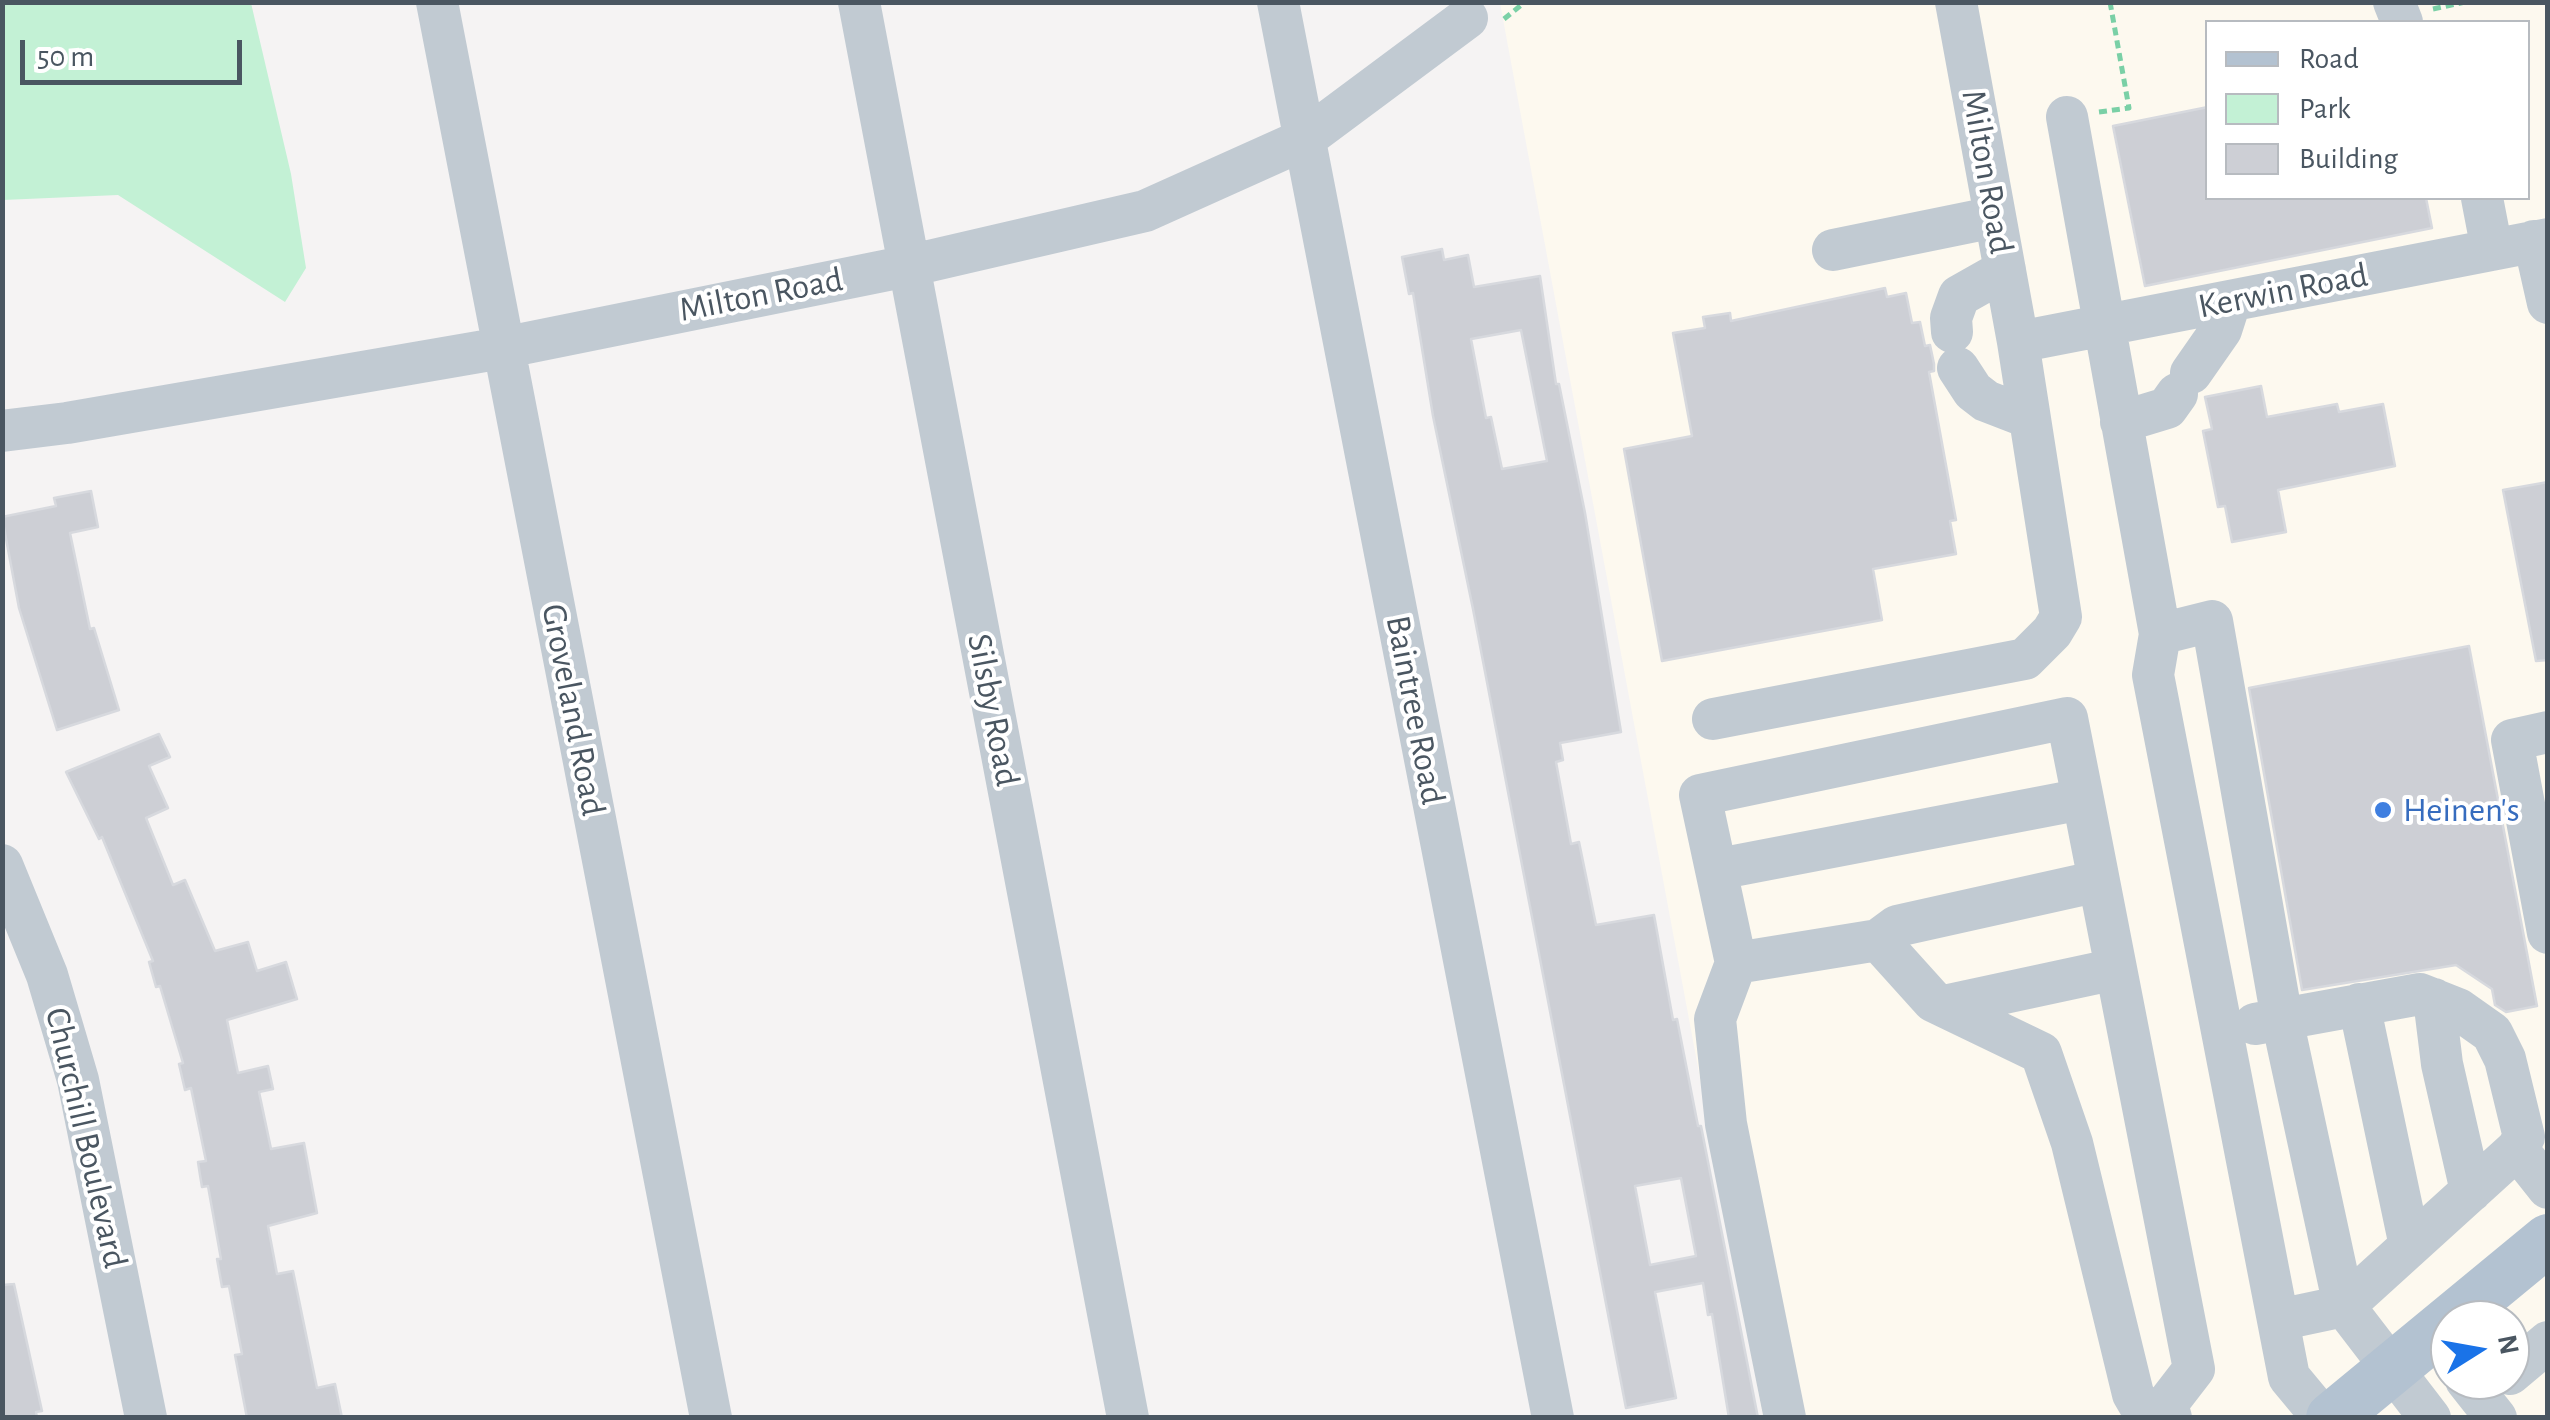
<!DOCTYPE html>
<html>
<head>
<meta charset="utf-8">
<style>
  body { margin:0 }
  #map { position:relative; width:2550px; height:1420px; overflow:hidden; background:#f5f3f3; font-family:"Alegreya Sans",sans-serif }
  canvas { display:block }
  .frame { position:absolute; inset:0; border:5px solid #4a5661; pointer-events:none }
  .legend { position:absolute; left:2205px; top:20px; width:325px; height:180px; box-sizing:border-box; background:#fff; border:2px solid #b7bbc0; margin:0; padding:12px 18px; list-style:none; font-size:30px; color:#4a5661 }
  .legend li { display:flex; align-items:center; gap:20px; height:50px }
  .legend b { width:50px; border:2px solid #b7bbc0 }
  .north { position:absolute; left:2430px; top:1300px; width:100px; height:100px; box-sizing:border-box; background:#fff; border:2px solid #b7bbc0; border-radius:50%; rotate:79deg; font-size:28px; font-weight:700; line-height:40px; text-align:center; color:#4a5661 }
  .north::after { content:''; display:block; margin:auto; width:35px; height:45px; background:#1a73e8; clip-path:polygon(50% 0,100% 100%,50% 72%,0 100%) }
  .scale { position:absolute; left:20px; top:40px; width:222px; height:45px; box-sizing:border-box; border:5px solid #4a5661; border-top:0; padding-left:12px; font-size:30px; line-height:35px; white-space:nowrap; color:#4a5661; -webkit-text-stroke:8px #fff; paint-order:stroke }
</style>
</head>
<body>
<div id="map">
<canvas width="2550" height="1420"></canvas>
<div class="frame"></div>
<ul class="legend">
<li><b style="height:12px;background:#b3c2d1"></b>Road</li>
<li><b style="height:28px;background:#c3f1d5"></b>Park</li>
<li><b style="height:28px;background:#cdcfd5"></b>Building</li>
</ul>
<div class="north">N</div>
<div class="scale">50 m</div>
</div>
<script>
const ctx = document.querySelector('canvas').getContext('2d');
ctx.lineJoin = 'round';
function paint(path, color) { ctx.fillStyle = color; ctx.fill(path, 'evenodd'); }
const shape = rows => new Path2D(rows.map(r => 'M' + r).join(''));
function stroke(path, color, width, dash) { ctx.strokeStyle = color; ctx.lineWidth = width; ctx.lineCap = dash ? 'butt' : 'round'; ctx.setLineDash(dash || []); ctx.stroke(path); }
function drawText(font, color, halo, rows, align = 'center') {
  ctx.font = font + ' "Alegreya Sans",sans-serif'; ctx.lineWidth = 8; ctx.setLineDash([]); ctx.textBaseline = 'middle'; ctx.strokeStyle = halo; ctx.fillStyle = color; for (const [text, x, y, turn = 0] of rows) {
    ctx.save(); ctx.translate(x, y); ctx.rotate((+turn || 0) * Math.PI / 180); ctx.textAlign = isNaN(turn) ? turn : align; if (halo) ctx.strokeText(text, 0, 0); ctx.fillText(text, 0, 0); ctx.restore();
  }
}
const commercial = shape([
  [1500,3,2547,3,2547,1417,1763,1417],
  [2208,22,2528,22,2528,198,2208,198],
  [2450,1320,2510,1320,2510,1380,2450,1380]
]);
const green = shape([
  [2,3,251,3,291,174,306,268,285,302,118,195,3,200]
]);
const building = shape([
  [2208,107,2208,198,2426,198,2432,228,2145,286,2113,126,2208,107],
  [1442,249,1444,260,1468,255,1474,287,1540,276,1556,384,1559,384,1585,513,1621,732,1560,743,1563,760,1556,762,1571,844,1579,842,1596,925,1654,915,1673,1020,1677,1019,1698,1126,1701,1126,1758,1418,1729,1418,1712,1314,1708,1315,1703,1283,1655,1292,1676,1398,1626,1408,1473,609,1433,416,1413,293,1409,294,1402,257,1442,249],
  [1521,330,1547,461,1502,469,1491,417,1486,418,1471,339,1521,330],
  [1681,1178,1696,1256,1650,1265,1635,1186,1681,1178],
  [1885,288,1887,297,1906,293,1912,323,1920,322,1925,346,1930,345,1934,364,1934,371,1929,372,1956,520,1950,521,1956,554,1873,569,1882,620,1662,661,1624,449,1692,436,1673,333,1705,328,1703,317,1730,313,1731,321,1885,288],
  [2261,386,2267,417,2337,404,2339,412,2383,404,2395,466,2278,490,2286,532,2232,542,2225,506,2218,507,2203,431,2212,429,2205,397,2261,386],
  [2548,482,2548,660,2536,661,2503,490,2548,482],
  [91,491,98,527,70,533,90,629,94,628,119,710,57,730,19,608,2,517,56,506,54,498,91,491],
  [2469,646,2537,1006,2506,1012,2495,1005,2492,989,2456,965,2302,990,2249,688,2469,646],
  [159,734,170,757,149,766,168,808,146,818,173,885,185,880,215,951,248,942,257,971,286,962,297,999,227,1020,238,1073,268,1066,273,1089,259,1092,271,1149,304,1143,317,1213,268,1226,277,1274,293,1271,317,1388,335,1384,342,1418,247,1418,235,1355,242,1354,229,1286,222,1287,217,1259,221,1259,208,1186,202,1187,200,1175,198,1162,206,1161,191,1088,185,1090,179,1064,183,1063,160,986,156,987,149,962,153,961,102,837,99,839,66,772,159,734],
  [14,1284,42,1411,36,1412,37,1418,2,1418,2,1285,14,1284]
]);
const path = shape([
  [2433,9,2465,2],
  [1504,19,1525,2],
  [2099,112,2129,108,2110,2]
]);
const minor = shape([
  [437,2,711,1418],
  [859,2,1128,1418],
  [1278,2,1553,1418],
  [2394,2,2402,22],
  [2067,117,2160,634,2153,675,2289,1377,2323,1418],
  [2482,198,2492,250],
  [2534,241,2548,303],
  [1833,250,1995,217],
  [1952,332,1951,318,1959,296,2005,270],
  [2018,342,2548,239],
  [1958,368,1973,391,1986,401,2030,418],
  [2191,373,2221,330,2230,302],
  [2121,422,2167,408,2177,394],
  [2,431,67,423,502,348,908,266,1145,211,1303,140,1467,18],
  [2160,634,2212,621,2282,1019,2344,1306,2430,1418],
  [1713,719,2025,659,2052,632,2061,617,2018,342,1956,2],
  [2548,732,2512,740,2548,933],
  [2,865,47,975,78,1080,146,1418],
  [1718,869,2083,799],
  [2099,881,1897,926,1878,940,1736,963,1700,795,2067,718,2083,799,2194,1369,2167,1404,2171,1418],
  [1878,940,1933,1001,2041,1053,2072,1143,2133,1394,2147,1418],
  [1736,963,1715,1019,1726,1124,1785,1418],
  [2434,999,2442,1064,2471,1191],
  [2359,1004,2410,1246],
  [1944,1006,2116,969],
  [2255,1024,2420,994,2458,1009,2492,1033,2505,1059,2524,1137,2517,1149,2344,1306,2278,1320],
  [2517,1149,2548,1188],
  [2510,1374,2548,1342],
  [2466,1380,2496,1418]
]);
const major = shape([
  [2332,1418,2548,1240]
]);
const markers = [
  [2383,810,10,"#3f7fe0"]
];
const streetNames = [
  ["Milton Road",1987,172,80],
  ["Kerwin Road",2283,291,-11],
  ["Milton Road",761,295,-11],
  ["Groveland Road",573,710,79],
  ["Silsby Road",993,710,79],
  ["Baintree Road",1415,710,79],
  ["Churchill Boulevard",86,1138,77]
];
const shopNames = [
  ["Heinen's",2403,810]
];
paint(commercial, '#fdf9ef');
paint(green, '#c3f1d5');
paint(building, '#cdcfd5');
stroke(building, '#d7d9de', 2.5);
stroke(path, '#7ad0a6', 5, [8, 5]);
stroke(minor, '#c1cad2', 42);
stroke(major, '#b3c2d1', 52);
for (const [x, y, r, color] of markers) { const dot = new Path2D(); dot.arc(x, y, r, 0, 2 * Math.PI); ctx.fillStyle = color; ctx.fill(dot); stroke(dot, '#fff', 4); }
drawText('35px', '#4a5661', '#fff', streetNames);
drawText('35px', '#366cbe', '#fff', shopNames, 'left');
</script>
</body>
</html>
